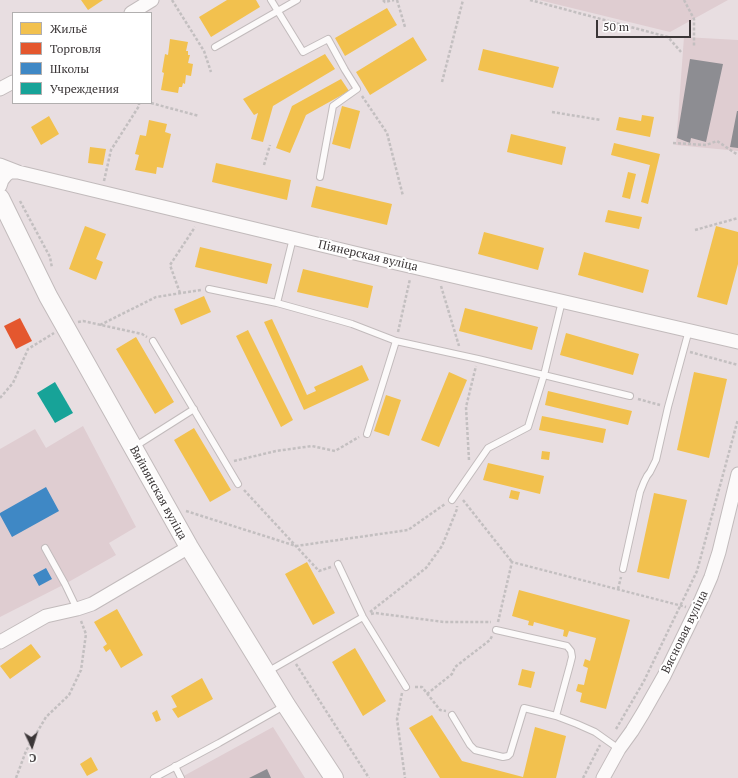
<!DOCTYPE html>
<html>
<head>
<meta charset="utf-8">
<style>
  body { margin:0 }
  #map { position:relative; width:738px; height:778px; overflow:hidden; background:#e8dee1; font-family:"PT Serif",serif }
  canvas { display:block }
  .legend { position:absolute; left:12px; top:12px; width:140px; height:92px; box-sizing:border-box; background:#fff; border:1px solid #b1afaf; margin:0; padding:5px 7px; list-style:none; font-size:12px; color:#3b3637 }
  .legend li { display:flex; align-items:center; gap:8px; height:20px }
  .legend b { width:20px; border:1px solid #b1afaf }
  .north { position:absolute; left:12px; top:726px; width:40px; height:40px; -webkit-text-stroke:3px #fff; paint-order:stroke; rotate:176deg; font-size:11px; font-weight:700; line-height:16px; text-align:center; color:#3b3637 }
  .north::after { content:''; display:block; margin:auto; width:14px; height:18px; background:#3b3637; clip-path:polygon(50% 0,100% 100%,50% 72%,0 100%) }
  .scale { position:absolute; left:596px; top:20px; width:95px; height:18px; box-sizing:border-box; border:2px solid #3b3637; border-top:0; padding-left:5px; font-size:12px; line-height:14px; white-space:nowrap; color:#3b3637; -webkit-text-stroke:3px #fff; paint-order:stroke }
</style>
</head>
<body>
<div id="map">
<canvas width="738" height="778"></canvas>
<ul class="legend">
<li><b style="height:11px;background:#f2c14e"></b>Жильё</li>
<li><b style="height:11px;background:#e4572e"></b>Торговля</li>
<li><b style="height:11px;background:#3f88c5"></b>Школы</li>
<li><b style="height:11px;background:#17a398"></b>Учреждения</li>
</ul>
<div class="north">С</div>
<div class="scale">50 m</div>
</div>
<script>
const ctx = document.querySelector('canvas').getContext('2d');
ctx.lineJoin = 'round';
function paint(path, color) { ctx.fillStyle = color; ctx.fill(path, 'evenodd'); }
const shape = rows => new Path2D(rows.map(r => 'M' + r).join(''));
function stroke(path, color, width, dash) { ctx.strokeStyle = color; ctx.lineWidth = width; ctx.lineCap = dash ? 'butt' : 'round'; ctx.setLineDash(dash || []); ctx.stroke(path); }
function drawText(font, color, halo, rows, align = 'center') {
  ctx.font = font + ' "PT Serif",serif'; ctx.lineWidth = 4; ctx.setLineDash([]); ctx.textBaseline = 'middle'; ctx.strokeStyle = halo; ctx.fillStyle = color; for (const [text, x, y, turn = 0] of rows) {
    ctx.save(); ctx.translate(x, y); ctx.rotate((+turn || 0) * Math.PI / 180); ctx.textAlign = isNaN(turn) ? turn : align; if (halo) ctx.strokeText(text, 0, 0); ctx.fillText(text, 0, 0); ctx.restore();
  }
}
const built = shape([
  [539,0,728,0,670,32],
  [684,37,738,40,738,151,676,145],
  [83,426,136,527,109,543,116,555,65,584,0,617,0,449,35,429,46,448],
  [273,727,305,778,180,778]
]);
const homes = shape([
  [81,0,103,0,88,10],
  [227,0,256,0,260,7,211,37,199,17],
  [387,8,397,25,345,56,335,38],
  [413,37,427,60,370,95,356,72],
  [170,39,188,42,186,51,188,51,188,55,190,55,188,63,193,64,191,76,186,75,185,84,183,83,182,87,179,87,178,93,161,90,164,73,162,72,165,54,168,55],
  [483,49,559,67,553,88,478,70],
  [325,54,335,69,273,106,263,142,251,139,258,113,254,115,243,99],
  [341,79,349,91,306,115,290,153,276,148,292,106],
  [342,106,360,111,350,149,332,144],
  [642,115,654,117,650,137,616,130,619,117,641,121],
  [49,116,59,134,41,145,31,127],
  [149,120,167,124,165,132,171,134,163,168,157,167,156,174,135,170,139,155,135,154,140,135,146,136],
  [511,134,566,147,562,165,507,152],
  [614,143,660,154,648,204,641,202,650,165,611,155],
  [90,147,106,149,103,165,88,163],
  [216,163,291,180,287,200,212,182],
  [628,172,636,174,630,199,622,197],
  [316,186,392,204,387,225,311,207],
  [608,210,642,217,639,229,605,222],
  [85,226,106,234,96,259,103,262,96,280,69,269],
  [716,226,738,232,738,264,727,305,697,297],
  [484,232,544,248,538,270,478,254],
  [200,247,272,264,267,284,195,267],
  [584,252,649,270,643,293,578,275],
  [303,269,373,286,368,308,297,292],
  [204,296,211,312,181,325,174,309],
  [465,308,538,327,532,350,459,331],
  [272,319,307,395,316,391,314,387,362,365,369,380,304,410,264,322],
  [248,330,293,420,281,427,236,336],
  [566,333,639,354,633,375,560,355],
  [136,337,174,402,155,414,116,349],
  [449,372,467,380,439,447,421,440],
  [694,372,727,379,709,458,677,450],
  [548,391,632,411,628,425,545,405],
  [386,395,401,400,389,436,374,431],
  [542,416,606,429,603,443,539,430],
  [194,428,231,490,210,502,174,440],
  [542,451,550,452,549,460,541,459],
  [488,463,544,476,540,494,483,480],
  [511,490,520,492,518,500,509,498],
  [654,493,687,500,669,579,637,572],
  [307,562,335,613,313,625,285,574],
  [519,590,630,620,606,709,580,702,582,693,576,691,578,684,584,685,588,668,583,666,585,659,590,661,596,638,569,631,567,637,563,636,564,630,534,622,533,626,528,625,529,621,512,616],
  [117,609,143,655,121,668,110,649,106,652,103,647,107,644,94,622],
  [31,644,41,657,10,679,0,666],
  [355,648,386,701,363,716,332,662],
  [522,669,535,672,531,688,518,685],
  [202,678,213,699,178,718,172,709,177,707,171,696],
  [157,710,161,720,156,722,152,713],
  [432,715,462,761,523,777,535,727,566,736,556,778,440,778,409,728],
  [91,757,98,770,87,776,80,764]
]);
const shops = shape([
  [20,318,32,341,16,349,4,326]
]);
const schools = shape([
  [46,487,59,511,12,537,0,515,0,513],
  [46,568,52,579,39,586,33,575]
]);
const public = shape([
  [55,382,73,413,55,423,37,393]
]);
const industry = shape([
  [690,59,723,64,706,142,691,138,690,143,677,138],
  [737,111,738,111,738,148,730,147],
  [267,769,271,778,249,778]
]);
const path = shape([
  [172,0,204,51,211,72],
  [383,0,385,2,394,0],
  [397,0,405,27],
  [530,0,668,37,681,52],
  [684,0,694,19,694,47],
  [442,82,463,0],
  [362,96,387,133,403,196],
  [151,103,199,116],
  [552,112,601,120],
  [673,143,706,145,717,141,738,155],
  [264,165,270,145],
  [104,181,111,150,139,106,139,103],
  [20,201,50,257,52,268],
  [695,230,738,218],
  [441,286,459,346],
  [180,293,170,265,195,227],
  [78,322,83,321,142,334,147,337],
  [100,325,156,297,201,290],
  [398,332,410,279],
  [690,352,738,365],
  [0,398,13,383,28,349,54,333],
  [638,399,660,405],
  [469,460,466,407,476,366],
  [234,461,276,451,312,446,335,451,359,437],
  [244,490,319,571,331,567],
  [463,500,512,562],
  [186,511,296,546,408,530,445,504],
  [618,589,621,577],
  [370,612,426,568,442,546,457,509,457,506],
  [371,614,375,613,444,622,491,622],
  [498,622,512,562,686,607],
  [296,664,369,778],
  [415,687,422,687,440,710,446,711],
  [402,693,397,719,405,778],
  [427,694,452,674,455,667,490,640,492,636],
  [616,729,644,681,697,571,738,419],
  [16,778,26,751,46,717,69,695,81,670,86,634,81,621],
  [583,778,600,745]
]);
const lane = shape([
  [271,0,303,52,328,39,345,70,357,89,333,106,320,177],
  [215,47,297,0],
  [209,289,277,303,338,320,352,324,396,341,478,359,630,396],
  [277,303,293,238],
  [153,341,238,484],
  [367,434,396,341],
  [134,447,194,409],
  [452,500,488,448,528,427,544,375,562,301],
  [45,548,65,584,77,609],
  [338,564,363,617,406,687],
  [623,569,640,492,644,482,647,476,650,472,656,460,668,407,689,330],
  [496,630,567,646,571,651,572,657,570,665,556,716],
  [267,672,363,617],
  [452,715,470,745,475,750,503,757,508,756,510,754,524,708,556,716,577,724,595,732,619,749],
  [175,766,181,778],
  [154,778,219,743,284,706]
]);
const street = shape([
  [131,13,152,0],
  [0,89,13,82],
  [0,165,18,172,396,263,738,342],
  [0,186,2,180,6,175,10,172,18,172],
  [0,642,46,616,77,609,92,604,189,547],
  [603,778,619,749,632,731,643,713,664,676,701,600,711,577,719,552,738,474]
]);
const secondary = shape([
  [0,198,48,296,189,547,286,705,334,778]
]);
const streetNames = [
  ["Піянерская вуліца",368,256,13],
  ["Вяйнянская вуліца",158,493,61],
  ["Вясновая вуліца",685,632,-64]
];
paint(built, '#dfcdd1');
paint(homes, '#f2c14e');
paint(shops, '#e4572e');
paint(schools, '#3f88c5');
paint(public, '#17a398');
paint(industry, '#8d8d92');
stroke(lane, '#c2bbbc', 8);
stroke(street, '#c2bbbc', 15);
stroke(secondary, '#c2bbbc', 20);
stroke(path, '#c3bfc0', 2.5, [3, 2]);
stroke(lane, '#fcfafa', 6);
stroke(street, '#fcfafa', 13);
stroke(secondary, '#fcfafa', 18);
drawText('12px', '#3b3637', '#fff', streetNames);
</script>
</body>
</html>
